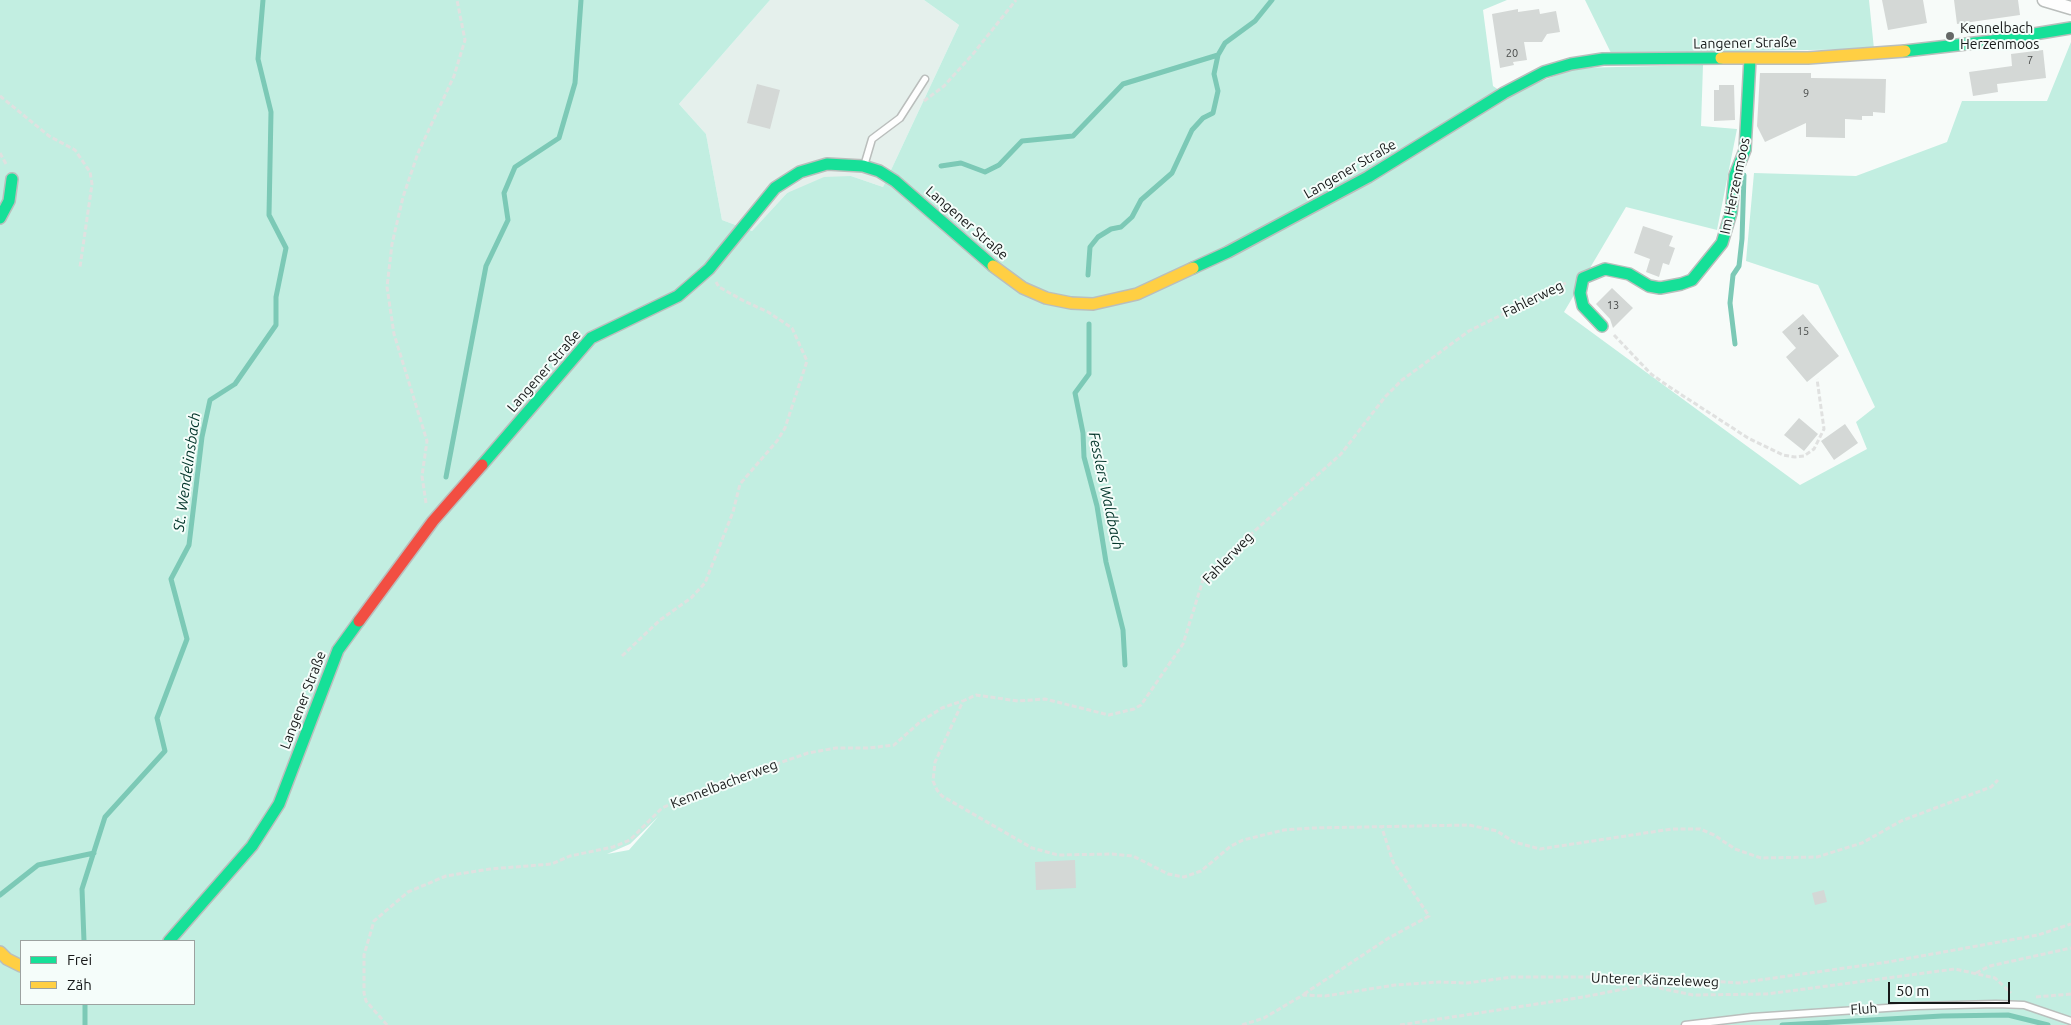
<!DOCTYPE html>
<html>
<head>
<meta charset="utf-8">
<style>
  body { margin:0 }
  #map { position:relative; width:2071px; height:1025px; overflow:hidden; background:#f7fbf9; font-family:Ubuntu,sans-serif }
  canvas { display:block }
  .legend { position:absolute; left:20px; top:940px; width:175px; height:65px; box-sizing:border-box; background:#f5fdfa; border:1px solid #9ca2a0; margin:0; padding:6px 9px; list-style:none; font-size:15px; color:#171919 }
  .legend li { display:flex; align-items:center; gap:10px; height:25px }
  .legend b { width:25px; border:1px solid #9ca2a0 }
  .scale { position:absolute; left:1888px; top:982px; width:122px; height:22px; box-sizing:border-box; border:2px solid #171919; border-top:0; padding-left:6px; font-size:15px; line-height:18px; white-space:nowrap; color:#171919; -webkit-text-stroke:4px #f5fdfa; paint-order:stroke }
</style>
</head>
<body>
<div id="map">
<canvas width="2071" height="1025"></canvas>
<ul class="legend">
<li><b style="height:6px;background:#16e098"></b>Frei</li>
<li><b style="height:6px;background:#ffcf43"></b>Zäh</li>
</ul>
<div class="scale">50 m</div>
</div>
<script>
const ctx = document.querySelector('canvas').getContext('2d');
ctx.lineJoin = 'round';
function paint(path, color) { ctx.fillStyle = color; ctx.fill(path, 'evenodd'); }
const shape = rows => new Path2D(rows.map(r => 'M' + r).join(''));
function stroke(path, color, width, dash) { ctx.strokeStyle = color; ctx.lineWidth = width; ctx.lineCap = dash ? 'butt' : 'round'; ctx.setLineDash(dash || []); ctx.stroke(path); }
function drawText(font, color, halo, rows, align = 'center') {
  ctx.font = font + ' Ubuntu,sans-serif'; ctx.lineWidth = 4; ctx.setLineDash([]); ctx.textBaseline = 'middle'; ctx.strokeStyle = halo; ctx.fillStyle = color; for (const [text, x, y, turn = 0] of rows) {
    ctx.save(); ctx.translate(x, y); ctx.rotate((+turn || 0) * Math.PI / 180); ctx.textAlign = isNaN(turn) ? turn : align; if (halo) ctx.strokeText(text, 0, 0); ctx.fillText(text, 0, 0); ctx.restore();
  }
}
const built = shape([
  [770,0,924,0,959,25,883,187,851,176,787,193,752,231,722,220,706,134,679,104]
]);
const green = shape([
  [0,0,770,0,679,104,706,134,722,220,752,231,787,193,824,177,851,176,883,187,959,25,924,0,1507,0,1483,10,1493,86,1506,95,1575,68,1703,65,1701,126,1737,129,1717,230,1626,207,1564,312,1800,485,1867,449,1856,422,1875,407,1818,285,1746,261,1754,173,1856,176,1947,142,1962,101,2047,101,2071,42,2071,1025,0,1025],
  [658,817,629,850,607,854,630,844],
  [21,941,194,941,194,1004,21,1004],
  [1585,0,1869,0,1874,49,1611,53]
]);
const stream = shape([
  [941,166,961,163,985,172,999,165,1022,141,1073,136,1123,84,1218,55],
  [1088,275,1090,247,1098,237,1111,229,1121,227,1132,217,1141,200,1172,173,1192,130,1203,118,1213,113,1218,91,1214,74,1218,55,1225,43,1255,21,1272,0],
  [1089,324,1089,374,1075,393,1083,433,1084,457,1097,506,1106,562,1123,630,1125,665],
  [1735,344,1730,303,1733,275,1739,266,1742,239,1744,175],
  [446,477,486,266,508,220,504,193,515,167,559,138,575,83,581,0],
  [0,895,38,865,94,853],
  [84,941,82,889,105,817,165,751,157,718,187,639,171,579,189,545,202,437,210,400,235,384,276,325,276,297,286,248,269,215,271,112,258,59,263,0],
  [85,1025,85,1004],
  [1782,1025,1942,1016,2008,1015,2048,1025]
]);
const building = shape([
  [1882,0,1923,0,1927,23,1888,30],
  [1954,0,2018,0,2020,15,1957,24],
  [1518,9,1518,12,1539,9,1540,14,1556,11,1560,32,1547,34,1542,42,1524,42,1527,60,1513,62,1514,65,1500,68,1492,14],
  [2043,50,2046,78,1997,84,1998,92,1973,96,1969,72,2012,66,2011,54],
  [1760,73,1811,73,1811,78,1886,79,1885,113,1873,112,1873,116,1862,116,1862,120,1845,119,1845,138,1806,137,1806,123,1765,142,1757,126],
  [757,84,780,90,770,129,747,123],
  [1719,85,1734,85,1735,120,1714,121,1714,90,1719,90],
  [1643,226,1673,236,1669,246,1675,248,1669,265,1663,263,1659,277,1646,272,1650,259,1634,253],
  [1612,288,1633,308,1613,328,1610,319,1596,304],
  [1803,314,1839,356,1807,382,1786,357,1796,348,1782,332],
  [1799,418,1818,434,1804,451,1784,435],
  [1845,424,1858,443,1834,460,1821,441],
  [1075,860,1076,888,1036,890,1035,862],
  [1824,890,1827,902,1815,905,1812,893]
]);
const path = shape([
  [0,96,49,136,75,150,90,172,92,184,80,267],
  [924,101,944,86,973,54,1016,0],
  [0,153,6,164],
  [1566,283,1469,331,1402,380,1385,397,1341,454,1223,559,1203,580,1183,644,1141,705,1134,709,1109,715,1045,699,1018,701,976,695,963,701,935,762,933,781,937,790,942,796,1032,848,1058,855,1112,854,1133,856,1168,874,1184,877,1201,871,1231,846,1243,840,1284,830,1312,828,1469,825,1497,831,1514,842,1540,849,1672,829,1700,829,1714,835,1735,849,1761,858,1817,857,1862,843,1901,821,1991,787,1998,780],
  [1614,335,1651,374,1668,386,1748,438,1783,455,1795,457,1804,456,1814,449,1824,429,1817,379],
  [426,503,422,476,427,441,394,334,387,287,392,244,403,197,418,153,454,76,465,40,457,0],
  [622,656,660,620,691,598,705,583,733,512,740,484,777,441,785,428,807,361,792,328,768,312,744,301,719,287,716,282],
  [1976,973,1990,966,2071,948],
  [1304,994,1387,939,1429,916,1393,862,1382,828],
  [2036,997,2071,994],
  [387,1025,366,1001,364,993,364,955,374,921,408,892,446,876,490,869,552,864,570,856,613,847,630,840,662,808,719,784,808,753,836,748,869,748,894,745,920,722,942,708,962,701],
  [1242,1025,1264,1018,1303,995,1325,996,1395,985,1439,982,1467,983,1512,977,1661,977,1738,983,1888,962,2038,935,2071,924],
  [1400,1025,1583,997,1645,985,1693,995,1767,994,1955,969,1995,978,2011,993]
]);
const lane = shape([
  [864,166,872,139,900,118,925,79],
  [1685,1025,1752,1017,1916,1006,1996,1004,2024,1005,2071,1021]
]);
const street = shape([
  [2044,0,2071,8]
]);
const fast = shape([
  [1905,51,1992,41,2071,28],
  [0,218,9,201,12,179],
  [1193,268,1228,252,1368,177,1504,93,1544,72,1571,64,1603,59,1721,58],
  [1602,326,1583,306,1580,293,1583,278,1605,269,1629,274,1649,286,1660,288,1681,284,1692,280,1722,243,1731,213,1735,175,1745,150,1750,59],
  [482,465,591,338,678,296,709,269,775,188,800,172,827,164,863,166,879,171,895,181,993,266],
  [169,941,252,846,279,804,338,650,359,621]
]);
const slow = shape([
  [1721,58,1808,58,1905,51],
  [993,266,1023,288,1046,298,1071,303,1093,304,1137,294,1193,268],
  [0,952,7,959,21,966]
]);
const jam = shape([
  [359,621,433,521,482,465]
]);
const markers = [
  [1950,36,5,"#656867"]
];
const numberNames = [
  ["20",1512,53],
  ["7",2030,60],
  ["9",1806,93],
  ["13",1613,305],
  ["15",1803,331]
];
const poiNames = [
  ["Kennelbach",1960,28],
  ["Herzenmoos",1960,44]
];
const streetNames = [
  ["Langener Straße",1745,43,-1],
  ["Langener Straße",1350,169,-30],
  ["Im Herzenmoos",1735,186,-78],
  ["Langener Straße",967,223,41],
  ["Fahlerweg",1533,299,-26],
  ["Langener Straße",544,371,-49],
  ["Fahlerweg",1228,558,-46],
  ["Langener Straße",303,700,-69],
  ["Kennelbacherweg",724,784,-21],
  ["Unterer Känzeleweg",1655,980,2],
  ["Fluh",1864,1009,-4]
];
const waterNames = [
  ["St. Wendelinsbach",187,472,-82],
  ["Fesslers Waldbach",1106,491,78]
];
paint(built, '#e5f0ec');
paint(green, '#c2eee1');
stroke(stream, '#7cc9b6', 5);
paint(building, '#d4d8d6');
stroke(lane, '#babebc', 9);
stroke(street, '#babebc', 15);
stroke(fast, '#babebc', 14);
stroke(slow, '#babebc', 14);
stroke(jam, '#babebc', 14);
stroke(path, '#e0e1e0', 3, [5, 2.5]);
stroke(lane, '#fefefe', 6);
stroke(street, '#fefefe', 12);
stroke(fast, '#16e098', 11);
stroke(slow, '#ffcf43', 11);
stroke(jam, '#f24e42', 11);
for (const [x, y, r, color] of markers) { const dot = new Path2D(); dot.arc(x, y, r, 0, 2 * Math.PI); ctx.fillStyle = color; ctx.fill(dot); stroke(dot, '#f5fdfa', 2); }
drawText('11px', '#464948', null, numberNames);
drawText('14px', '#171919', '#f5fdfa', poiNames, 'left');
drawText('14px', '#171919', '#f5fdfa', streetNames);
drawText('italic 15px', '#013429', '#f5fdfa', waterNames);
</script>
</body>
</html>
